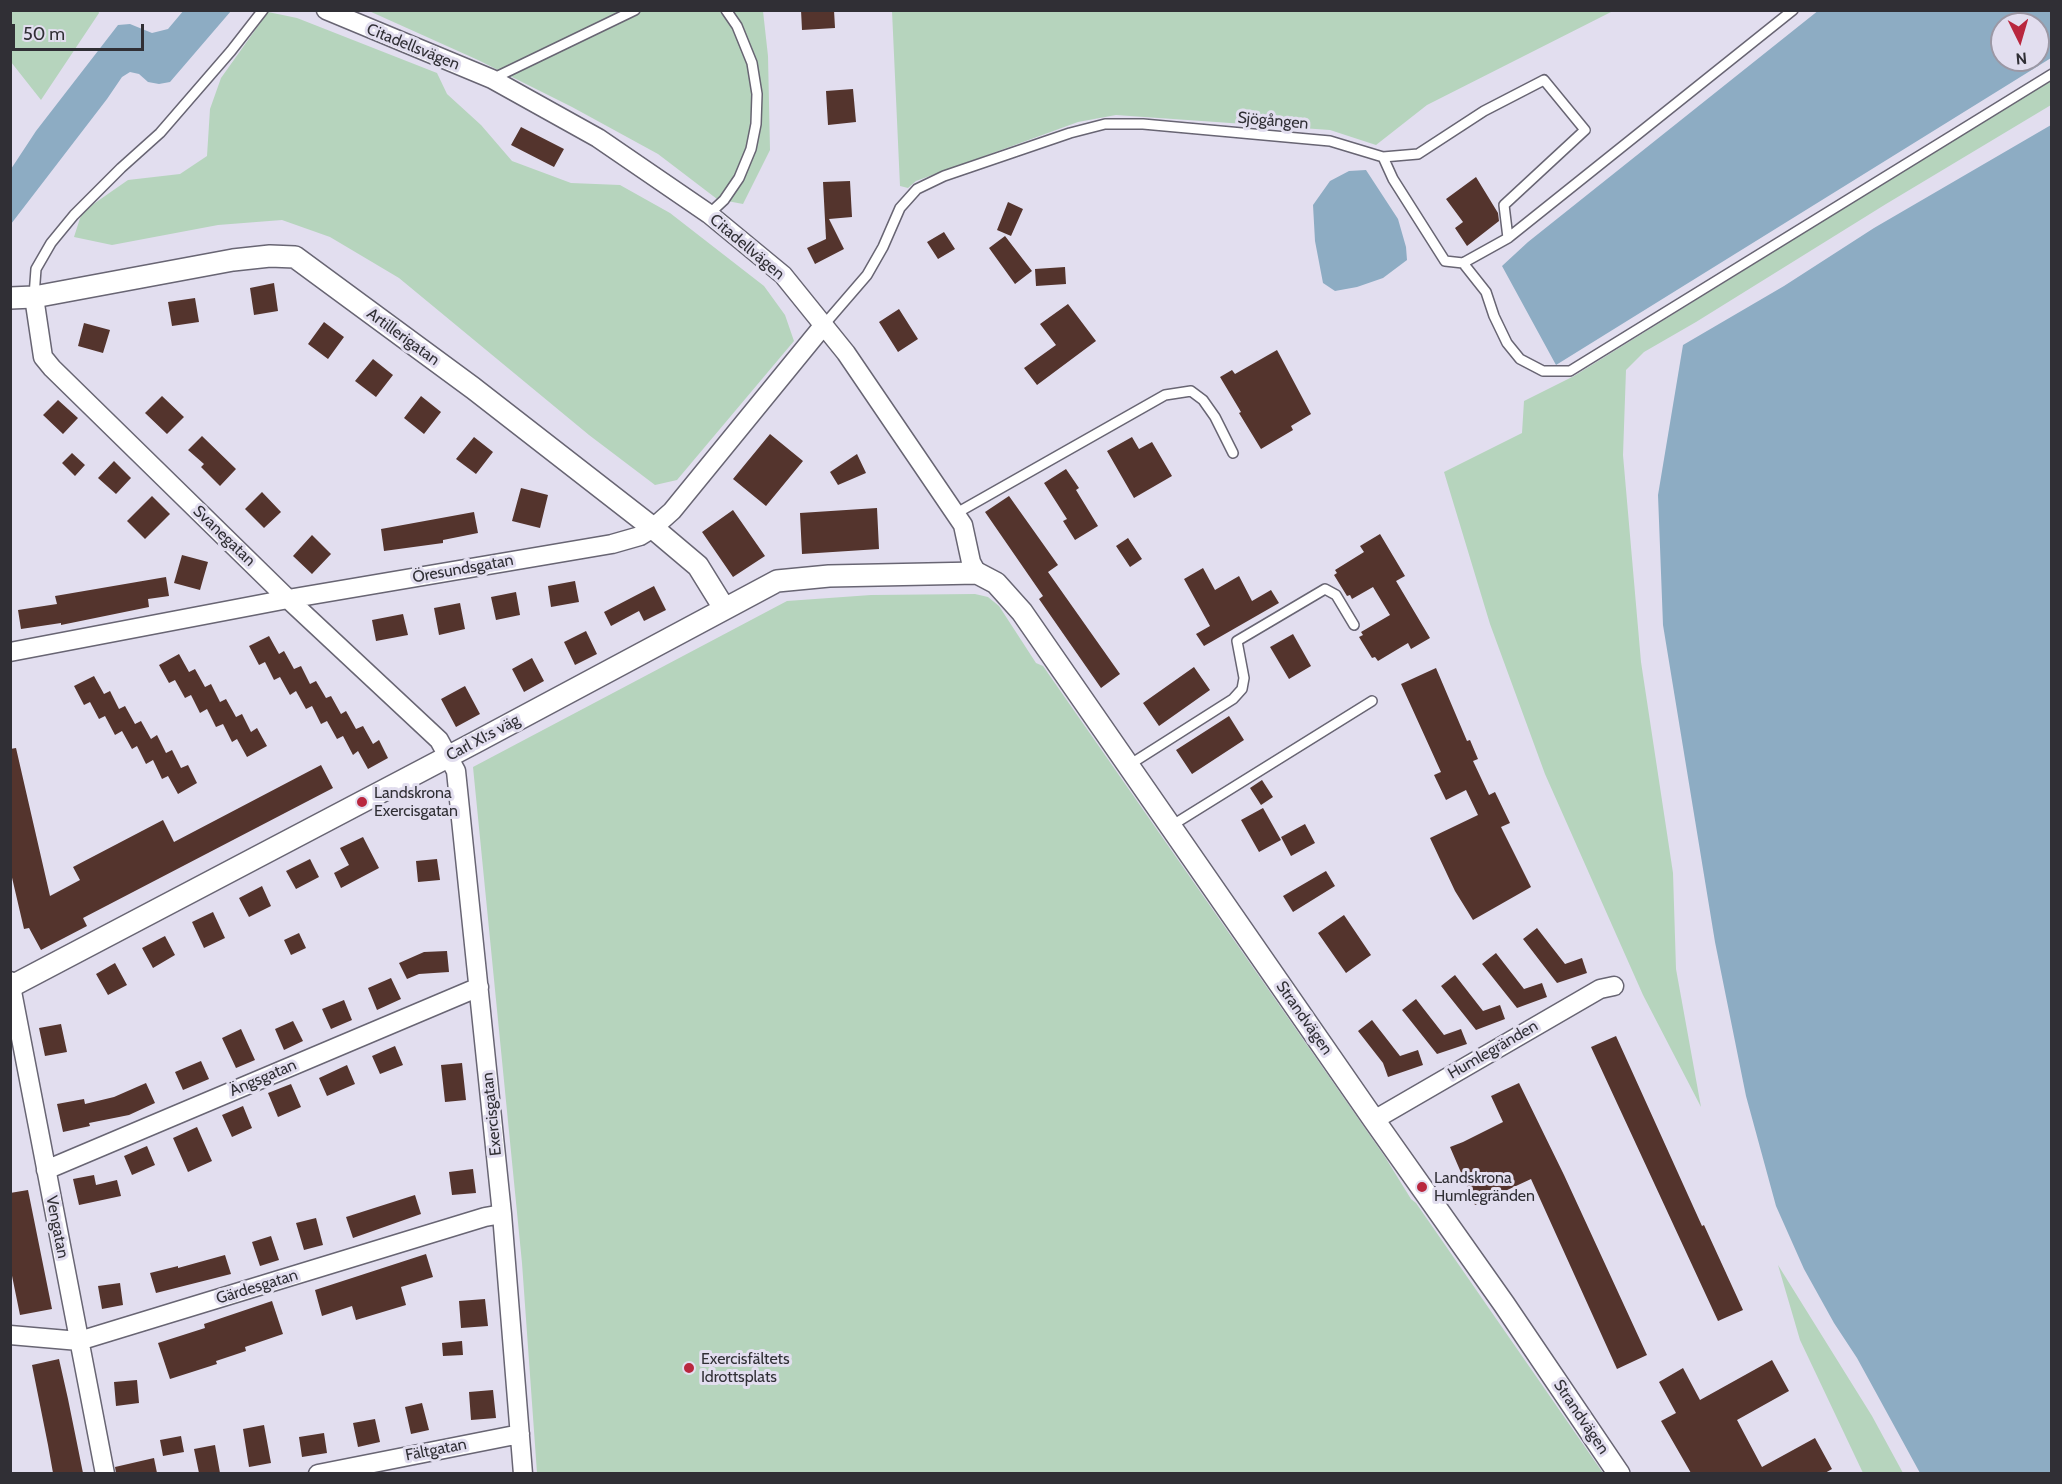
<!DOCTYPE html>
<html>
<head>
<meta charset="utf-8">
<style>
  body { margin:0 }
  #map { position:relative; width:2062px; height:1484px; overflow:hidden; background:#e2deef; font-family:Cabin,sans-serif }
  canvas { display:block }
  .frame { position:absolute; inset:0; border:12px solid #302f35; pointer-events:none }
  .north { position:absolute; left:1990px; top:12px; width:60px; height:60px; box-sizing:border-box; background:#e2deef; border:2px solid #9b98a5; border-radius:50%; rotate:175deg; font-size:16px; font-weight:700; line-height:24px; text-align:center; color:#302f35 }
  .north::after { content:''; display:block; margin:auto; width:21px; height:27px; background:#b9273e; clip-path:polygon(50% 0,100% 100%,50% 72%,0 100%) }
  .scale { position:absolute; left:12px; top:24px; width:132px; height:27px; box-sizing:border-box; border:3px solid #302f35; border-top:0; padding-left:8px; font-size:18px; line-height:21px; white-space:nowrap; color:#302f35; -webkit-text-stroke:4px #e2deef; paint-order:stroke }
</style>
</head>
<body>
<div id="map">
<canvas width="2062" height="1484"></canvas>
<div class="frame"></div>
<div class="north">N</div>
<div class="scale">50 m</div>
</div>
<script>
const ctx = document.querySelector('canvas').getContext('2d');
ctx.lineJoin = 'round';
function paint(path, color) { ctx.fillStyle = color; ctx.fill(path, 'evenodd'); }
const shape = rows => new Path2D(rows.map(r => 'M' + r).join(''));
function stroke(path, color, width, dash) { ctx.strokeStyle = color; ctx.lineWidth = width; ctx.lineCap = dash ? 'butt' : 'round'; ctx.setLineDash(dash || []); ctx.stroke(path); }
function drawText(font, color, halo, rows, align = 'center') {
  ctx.font = font + ' Cabin,sans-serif'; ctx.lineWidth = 6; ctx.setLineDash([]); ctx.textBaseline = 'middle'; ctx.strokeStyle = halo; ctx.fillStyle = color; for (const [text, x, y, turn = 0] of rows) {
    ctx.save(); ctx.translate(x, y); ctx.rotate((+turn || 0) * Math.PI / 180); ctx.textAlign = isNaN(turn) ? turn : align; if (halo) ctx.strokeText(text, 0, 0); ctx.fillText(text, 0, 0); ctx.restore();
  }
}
const green = shape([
  [98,10,99,13,41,100,11,62,11,11],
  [369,11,763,11,768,56,770,150,743,204,717,199,658,154,572,107,478,60],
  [892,11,892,10,1613,11,1427,105,1376,145,1330,130,1116,115,1078,122,916,181,908,188,900,186],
  [268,12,297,18,437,73,447,94,481,125,512,161,571,183,620,185,670,213,764,286,785,315,794,341,677,480,655,485,589,435,399,278,330,237,282,220,218,225,112,245,74,237,82,212,128,180,180,174,207,156,210,109,221,78],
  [2051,79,2051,105,1886,204,1696,322,1644,352,1626,370,1623,455,1641,662,1673,873,1676,969,1701,1107,1643,995,1545,774,1490,624,1444,472,1522,433,1524,401,1574,376],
  [975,594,988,597,999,606,1036,663,1043,666,1385,1157,1411,1199,1416,1203,1603,1473,537,1473,522,1263,473,767,787,601,871,595],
  [1778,1265,1872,1416,1903,1473,1863,1473,1800,1340]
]);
const water = shape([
  [184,10,231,11,170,82,159,84,148,82,139,74,130,72,122,77,107,99,11,224,11,169,36,131,118,25,130,24,152,33,168,29],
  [1819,10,2051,11,2051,58,1556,365,1502,266,1528,242],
  [2002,24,2038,24,2038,60,2002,60],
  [2051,125,2051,1473,1920,1473,1857,1358,1834,1323,1804,1269,1776,1206,1746,1096,1715,942,1663,625,1658,495,1683,345,1784,286,1874,228],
  [1366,170,1398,219,1406,247,1407,260,1383,278,1357,287,1335,291,1323,283,1315,241,1313,205,1330,181,1349,171]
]);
const building = shape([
  [801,10,834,10,835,28,802,30],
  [853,89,856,122,828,125,826,91],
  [521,127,564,149,554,167,511,145],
  [1476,177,1498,213,1499,221,1467,246,1455,228,1463,222,1446,199],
  [850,181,852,217,829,219,844,249,815,264,807,248,826,239,823,182],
  [1008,202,1023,209,1011,236,997,230],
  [944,232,955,249,938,259,927,242],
  [1005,236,1032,271,1015,284,989,248],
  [1065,267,1066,284,1036,286,1035,269],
  [274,283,278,311,254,315,250,288],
  [195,298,199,322,172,326,168,302],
  [1068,304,1096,341,1037,385,1024,368,1056,345,1040,324],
  [899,309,918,339,898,352,879,322],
  [324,322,344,337,328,359,308,344],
  [84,323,110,330,103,353,78,346],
  [1277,350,1311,414,1291,426,1293,430,1261,449,1239,413,1241,412,1220,377,1232,370,1235,374],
  [373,359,393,375,376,397,355,381],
  [162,396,184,417,167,434,145,413],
  [421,396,441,412,424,434,404,418],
  [58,400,78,418,63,434,43,415],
  [770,434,803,461,766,506,733,479],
  [202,436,236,469,220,486,201,467,204,464,188,450],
  [474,437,493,452,476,474,456,459],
  [1132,437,1139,449,1152,442,1172,476,1134,498,1107,451],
  [72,453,85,465,75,476,62,463],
  [857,454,866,473,838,485,830,472],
  [114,461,131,478,116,494,98,478],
  [1066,469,1079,488,1076,490,1098,526,1075,540,1063,521,1067,519,1044,483],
  [521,488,548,495,540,528,512,521],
  [262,492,281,512,264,528,245,509],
  [152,496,170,514,145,539,127,521],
  [1009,496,1058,565,1048,572,1120,674,1101,688,1039,599,1043,596,985,512],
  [877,508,879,549,802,554,800,513],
  [733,510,765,556,733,577,702,532],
  [474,512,478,533,443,540,443,543,384,551,381,529],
  [1380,534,1405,576,1396,581,1430,638,1411,649,1408,643,1378,661,1375,657,1372,658,1359,637,1363,635,1361,632,1390,615,1373,587,1352,599,1350,595,1347,596,1334,575,1337,573,1335,570,1364,552,1360,546],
  [312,535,331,554,312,574,293,556],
  [1128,538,1142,559,1130,567,1116,546],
  [182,555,208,562,200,590,174,583],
  [1203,568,1215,590,1239,576,1252,601,1271,590,1279,603,1204,646,1196,634,1210,626,1184,579],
  [166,577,169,596,148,599,149,607,61,625,61,623,21,629,18,610,57,604,55,596],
  [575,581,579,602,551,607,548,586],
  [654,586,666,610,644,621,639,611,611,626,604,612],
  [516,592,520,615,496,620,491,597],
  [460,603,465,629,439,635,434,608],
  [403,614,408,635,376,641,372,620],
  [586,631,597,654,575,665,564,642],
  [1293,634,1311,666,1289,679,1270,647],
  [269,636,279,654,284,651,294,669,301,666,310,684,316,681,326,698,331,696,341,714,346,711,356,729,363,726,373,744,379,740,388,758,368,769,358,751,353,755,343,736,337,739,327,721,321,724,312,706,306,709,296,691,290,695,280,677,274,680,265,662,259,665,249,646],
  [179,654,189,672,195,669,205,687,211,684,220,702,226,699,236,717,242,714,251,732,257,728,267,746,247,757,237,739,232,742,223,724,216,727,207,709,200,713,191,695,185,698,175,680,169,683,159,665],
  [532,658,544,681,524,692,512,669],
  [1194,667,1210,690,1159,726,1143,703],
  [1436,668,1467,741,1470,740,1478,759,1473,761,1489,795,1495,792,1510,823,1501,827,1531,887,1473,920,1455,891,1430,838,1478,815,1466,790,1446,800,1434,775,1441,772,1401,684],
  [94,676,104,694,110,691,119,709,125,706,135,724,141,721,151,739,157,735,166,753,172,750,181,768,188,765,197,783,178,794,168,776,162,779,153,760,146,764,137,746,132,749,122,731,115,735,105,716,99,719,90,702,84,705,74,686],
  [465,686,480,714,456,727,441,699],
  [1229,716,1244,740,1192,774,1176,750],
  [16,748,50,896,80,880,73,867,163,820,174,842,321,765,333,788,83,918,87,926,41,950,29,928,24,929,10,869,10,749],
  [1262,780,1273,797,1261,805,1250,788],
  [1263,808,1281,840,1259,852,1241,820],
  [1305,824,1315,843,1291,856,1281,837],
  [363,837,379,868,341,888,334,873,349,865,340,848],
  [310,859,319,877,296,889,286,871],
  [437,859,440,880,418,882,416,861],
  [1326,871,1335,886,1293,912,1283,896],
  [262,886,271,906,249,917,239,898],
  [213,912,225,938,204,948,192,922],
  [1344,915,1371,955,1346,973,1318,933],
  [1537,928,1565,964,1582,958,1587,973,1557,983,1523,939],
  [299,933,306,948,291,955,284,940],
  [165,936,175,955,153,968,142,948],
  [447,951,449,972,419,974,407,979,399,963,424,952],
  [1496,953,1524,989,1542,983,1547,997,1517,1008,1482,964],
  [115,963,127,985,108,995,96,974],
  [1455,975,1483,1011,1500,1005,1505,1019,1476,1030,1441,986],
  [391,978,401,999,377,1010,368,988],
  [1416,999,1444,1035,1461,1029,1467,1044,1437,1054,1402,1010],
  [344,1000,352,1020,331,1029,322,1009],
  [1372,1020,1400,1056,1418,1050,1423,1065,1388,1077,1383,1063,1358,1031],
  [293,1021,303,1041,284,1050,275,1029],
  [61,1024,67,1052,45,1056,39,1028],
  [241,1029,255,1060,236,1068,222,1038],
  [1616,1036,1702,1226,1704,1225,1743,1310,1718,1321,1591,1047],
  [395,1046,403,1065,380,1074,372,1056],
  [201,1061,209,1079,183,1090,175,1072],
  [462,1063,466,1100,445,1102,441,1065],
  [347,1065,355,1084,327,1096,319,1078],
  [146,1083,155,1103,129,1115,89,1123,90,1126,63,1132,57,1104,84,1099,85,1104,114,1097],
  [1519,1083,1564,1175,1647,1355,1617,1369,1531,1179,1475,1205,1450,1147,1463,1142,1503,1122,1491,1096],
  [291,1084,301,1107,278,1117,268,1093],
  [243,1106,252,1128,232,1137,222,1115],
  [197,1127,212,1161,188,1172,173,1138],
  [147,1146,155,1165,132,1175,124,1156],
  [473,1169,476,1193,452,1195,449,1172],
  [94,1175,96,1185,117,1180,121,1196,79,1205,73,1179],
  [28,1190,52,1309,20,1315,10,1266,10,1193],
  [415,1195,421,1214,353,1238,346,1217],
  [316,1218,323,1245,304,1250,296,1223],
  [271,1236,279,1260,260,1266,252,1242],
  [426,1254,433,1277,401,1287,406,1305,356,1320,352,1306,322,1316,315,1290],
  [225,1255,231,1274,156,1293,150,1273,178,1266,178,1268],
  [120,1283,123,1305,102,1309,98,1286],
  [485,1299,488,1326,461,1328,459,1301],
  [272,1301,283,1334,245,1347,246,1351,216,1361,217,1364,170,1379,158,1343,205,1328,204,1324],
  [462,1341,463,1355,443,1356,442,1343],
  [59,1359,68,1399,83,1473,53,1473,48,1445,32,1365],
  [1772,1360,1789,1391,1737,1420,1762,1467,1815,1438,1832,1469,1825,1473,1691,1473,1661,1421,1676,1413,1659,1382,1683,1368,1700,1400],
  [137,1380,139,1403,116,1406,114,1382],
  [493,1390,496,1418,471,1420,469,1392],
  [422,1403,429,1430,411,1434,405,1407],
  [375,1419,380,1442,358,1447,353,1423],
  [264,1425,271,1463,249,1467,243,1429],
  [324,1433,327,1453,302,1457,299,1437],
  [181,1436,184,1452,163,1456,160,1440],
  [215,1445,220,1473,199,1473,194,1449],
  [154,1458,157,1473,116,1473,115,1467]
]);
const service = shape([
  [492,79,635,10],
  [1383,157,1418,154,1484,111,1544,80,1585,130,1504,205,1508,238,1463,263],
  [709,214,724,200,739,178,751,149,756,124,757,94,752,63,737,26,726,10],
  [1508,238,1793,10],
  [34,296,36,269,51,243,74,215,121,168,160,133,231,51,263,10],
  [823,326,867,275,883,247,900,208,917,189,944,176,1070,133,1105,124,1143,124,1330,141,1383,157,1393,179,1445,261,1463,263,1486,292,1494,316,1507,343,1520,359,1543,371,1570,371,2052,74],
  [955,514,1165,395,1191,391,1203,400,1215,417,1233,453],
  [1129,765,1233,699,1242,689,1244,678,1237,641,1325,589,1336,595,1354,625],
  [1171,826,1372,701]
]);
const minor = shape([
  [326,10,492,79,598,138,709,214,783,275,846,353,963,525,971,562,977,573],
  [34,297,43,357,52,368,288,599,439,740,456,771,502,1214,523,1474],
  [10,652,288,599,612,544,640,536,653,528,672,511,823,326],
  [10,981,105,1474],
  [1374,1120,1600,989,1614,986],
  [46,1170,479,987],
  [10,1335,79,1341,485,1217,502,1214],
  [318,1474,520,1434]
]);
const tertiary = shape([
  [10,298,34,297,233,260,270,256,295,257,473,388,653,528,698,566,724,608],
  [10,987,476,742,777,581,829,576,977,573,996,583,1022,612,1374,1120,1504,1304,1619,1474]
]);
const markers = [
  [362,802,6,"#b9273e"],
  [1422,1187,6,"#b9273e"],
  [689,1368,6,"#b9273e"]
];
const streetNames = [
  ["Citadellsvägen",413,47,22],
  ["Sjögången",1273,121,5],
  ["Citadellvägen",747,247,40],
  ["Artillerigatan",403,337,36],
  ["Svanegatan",224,536,44],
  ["Öresundsgatan",463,569,-10],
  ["Carl XI:s väg",483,738,-28],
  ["Strandvägen",1304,1018,55],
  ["Humlegränden",1493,1050,-30],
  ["Ängsgatan",263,1078,-23],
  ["Exercisgatan",492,1114,-96],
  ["Vengatan",57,1227,79],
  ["Gärdesgatan",257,1287,-17],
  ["Strandvägen",1581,1417,56],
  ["Fältgatan",436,1450,-11]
];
const poiNames = [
  ["Landskrona",374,793],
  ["Exercisgatan",374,811],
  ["Landskrona",1434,1178],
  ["Humlegränden",1434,1196],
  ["Exercisfältets",701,1359],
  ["Idrottsplats",701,1377]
];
paint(green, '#b6d4bd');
paint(water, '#8dacc3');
paint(building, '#54342d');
stroke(service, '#686573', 12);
stroke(minor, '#686573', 21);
stroke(tertiary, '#686573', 24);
stroke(service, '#fff', 9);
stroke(minor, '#fff', 18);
stroke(tertiary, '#fff', 21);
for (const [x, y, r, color] of markers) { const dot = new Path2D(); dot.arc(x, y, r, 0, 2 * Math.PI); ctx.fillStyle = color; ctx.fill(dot); stroke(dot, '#e2deef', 2); }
drawText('16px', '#302f35', '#e2deef', streetNames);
drawText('16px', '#302f35', '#e2deef', poiNames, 'left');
</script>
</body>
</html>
